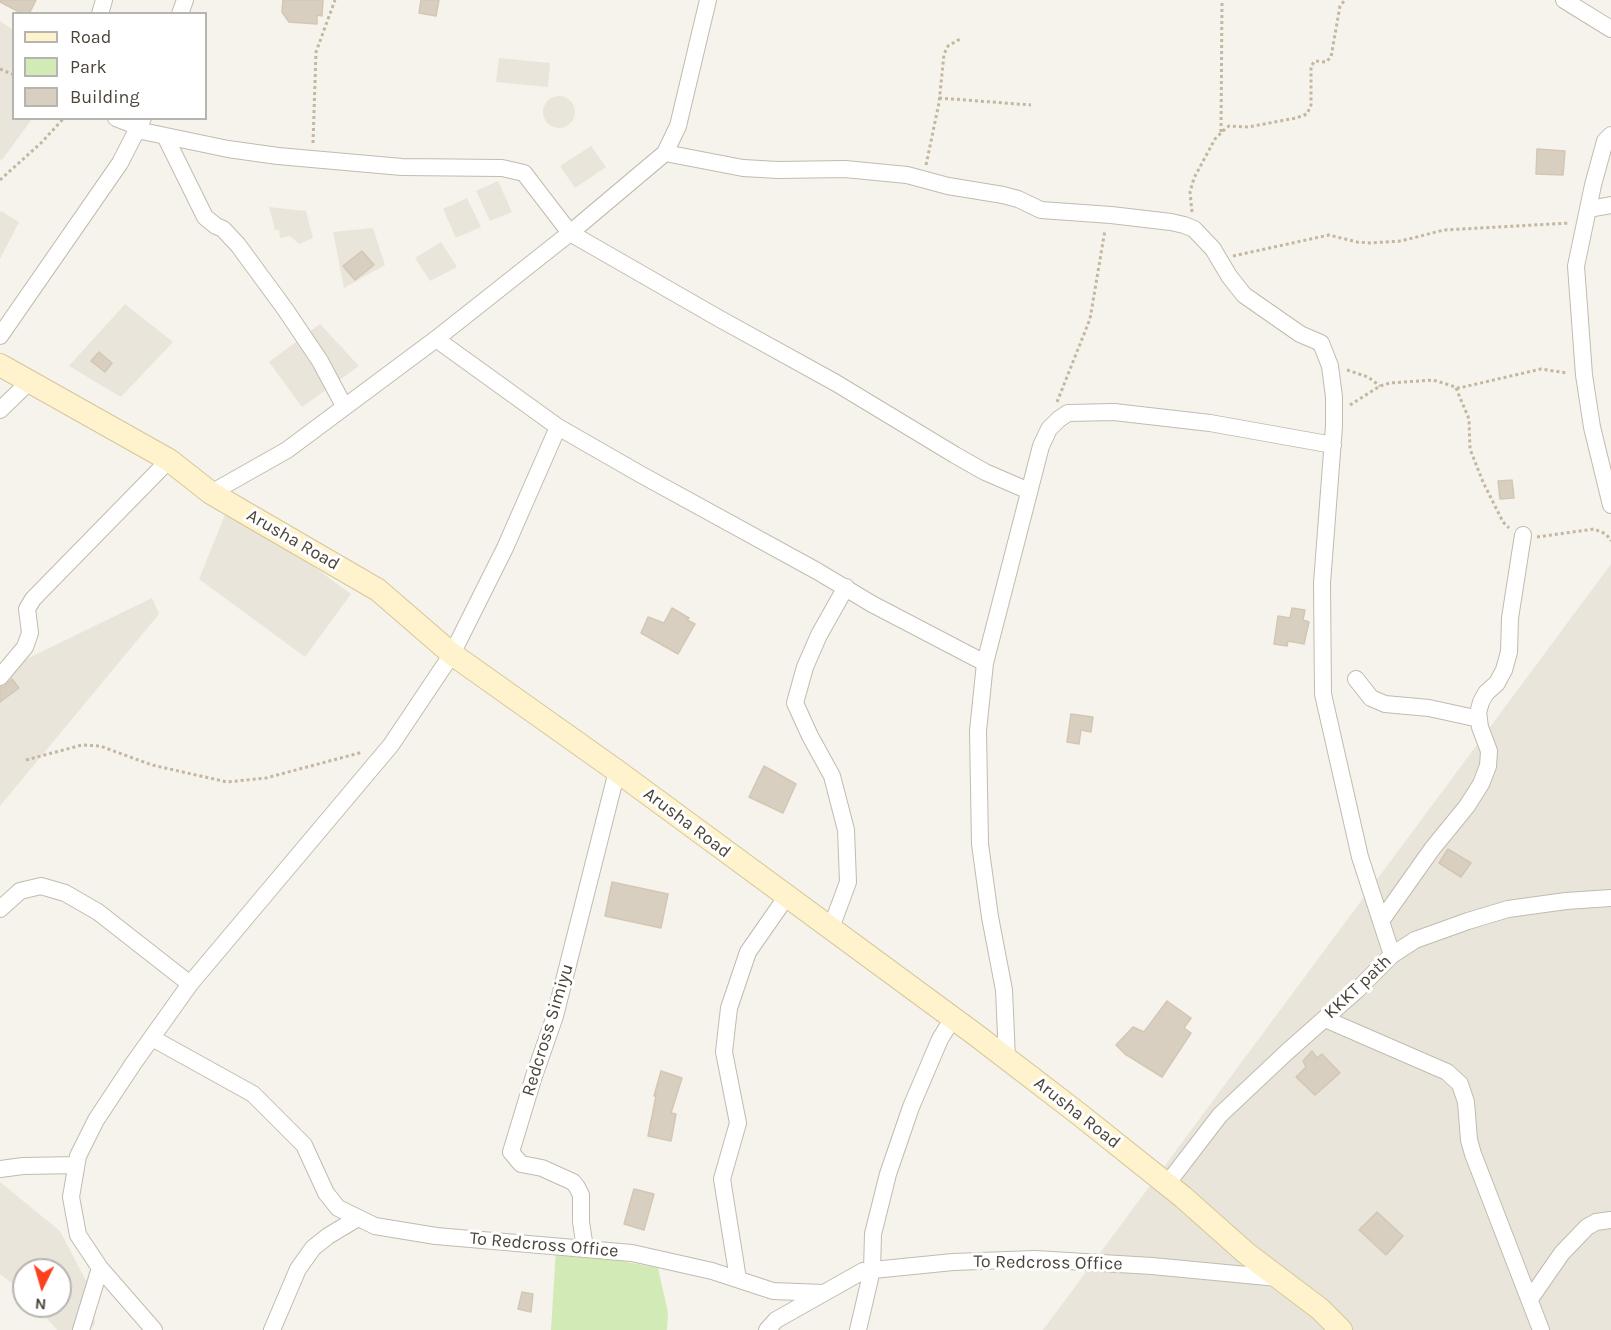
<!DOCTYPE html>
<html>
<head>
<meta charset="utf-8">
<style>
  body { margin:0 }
  #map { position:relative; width:1611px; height:1330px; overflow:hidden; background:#f6f3ec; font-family:Karla,sans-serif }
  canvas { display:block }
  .legend { position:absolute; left:12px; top:12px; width:195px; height:108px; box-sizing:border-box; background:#fff; border:2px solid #b7b4b0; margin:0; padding:8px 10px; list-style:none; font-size:18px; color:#4b4439 }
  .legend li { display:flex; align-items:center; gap:12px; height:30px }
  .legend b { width:30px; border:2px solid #b7b4b0 }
  .north { position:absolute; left:12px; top:1258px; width:60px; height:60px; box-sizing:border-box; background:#fff; border:2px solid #b7b4b0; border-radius:50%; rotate:185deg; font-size:16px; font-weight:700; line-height:24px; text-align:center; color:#4b4439 }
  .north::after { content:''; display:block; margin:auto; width:21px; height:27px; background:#fc3f1d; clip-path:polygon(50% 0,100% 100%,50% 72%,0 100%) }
</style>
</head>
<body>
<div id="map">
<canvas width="1611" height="1330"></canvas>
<ul class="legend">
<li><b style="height:8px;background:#fff3cd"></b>Road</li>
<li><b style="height:16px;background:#d2eab5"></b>Park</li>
<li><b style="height:16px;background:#d8cfc1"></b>Building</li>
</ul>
<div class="north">N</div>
</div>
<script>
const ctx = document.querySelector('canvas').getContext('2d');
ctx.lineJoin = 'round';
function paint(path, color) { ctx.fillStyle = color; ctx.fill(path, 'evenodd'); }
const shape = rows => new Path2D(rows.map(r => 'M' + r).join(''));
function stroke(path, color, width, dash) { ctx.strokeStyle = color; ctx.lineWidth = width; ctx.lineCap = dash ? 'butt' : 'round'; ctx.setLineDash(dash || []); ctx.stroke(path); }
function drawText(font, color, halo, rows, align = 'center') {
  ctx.font = font + ' Karla,sans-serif'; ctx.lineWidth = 6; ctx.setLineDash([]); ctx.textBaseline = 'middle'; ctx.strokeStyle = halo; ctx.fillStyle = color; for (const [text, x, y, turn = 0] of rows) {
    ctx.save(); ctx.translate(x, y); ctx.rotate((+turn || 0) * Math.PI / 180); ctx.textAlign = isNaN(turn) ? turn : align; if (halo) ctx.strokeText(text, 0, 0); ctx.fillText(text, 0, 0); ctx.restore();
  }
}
const residential = shape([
  [0,21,13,30,14,118,32,119,2,160,0,159],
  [499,58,550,63,548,87,496,82],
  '543 112a16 16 0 1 1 32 0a16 16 0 1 1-32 0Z',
  [591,146,606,167,575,188,560,166],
  [498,181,512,212,490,221,476,191],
  [467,198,481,227,456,238,443,209],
  [269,207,306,211,313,238,299,244,290,236,280,238,279,230,275,230],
  [1,211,19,222,0,259,0,213],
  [373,228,385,265,344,288,333,232],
  [441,242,457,267,430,281,415,258],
  [125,304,173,342,121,397,69,366],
  [320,324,359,366,302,407,269,362],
  [229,505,351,594,305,657,199,579],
  [1611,564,1611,1330,1043,1330,1252,1048],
  [152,598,159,614,0,806,0,672],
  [0,1182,60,1231,92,1292,95,1324,90,1330,57,1330,36,1306,60,1306,60,1270,24,1270,24,1293,0,1274]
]);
const green = shape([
  [556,1248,658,1268,668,1313,667,1330,551,1330]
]);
const building = shape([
  [0,0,36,0,29,14,23,14,0,2,0,0],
  [283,0,323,0,322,16,317,15,317,24,289,22,282,12,283,0],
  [421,0,439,0,436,16,419,13,421,0],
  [1537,149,1565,151,1563,175,1536,174,1537,149],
  [362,251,374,265,355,280,343,266,362,251],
  [99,352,112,363,105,372,91,361,99,352],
  [1512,480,1514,498,1500,499,1498,481,1512,480],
  [672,608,689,618,687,620,695,624,678,654,641,633,648,617,664,623,672,608],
  [1292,608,1305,610,1303,620,1309,622,1304,644,1288,641,1287,646,1274,644,1278,616,1290,618,1292,608],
  [12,679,19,688,0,702,0,687,4,687,12,679],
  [1071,714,1093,717,1091,732,1081,730,1079,744,1067,742,1071,714],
  [764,766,796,784,783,813,749,797,764,766],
  [1448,849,1471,863,1461,877,1439,863,1448,849],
  [612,882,668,894,661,928,605,916,612,882],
  [1167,1001,1191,1018,1184,1028,1191,1033,1162,1077,1125,1054,1116,1045,1133,1027,1144,1032,1167,1001],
  [1312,1051,1317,1058,1322,1054,1340,1073,1315,1095,1296,1077,1306,1067,1303,1061,1312,1051],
  [661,1071,682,1078,671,1113,676,1114,671,1141,648,1136,656,1096,654,1096,661,1071],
  [634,1189,654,1194,644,1230,624,1224,634,1189],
  [1377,1212,1403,1236,1386,1255,1359,1230,1377,1212],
  [522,1292,533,1294,531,1312,518,1309,522,1292]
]);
const path = shape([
  [0,69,14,75],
  [939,98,1031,105],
  [1221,132,1222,0],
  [313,143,316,52,335,0],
  [926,165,939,103,944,54,948,46,960,39],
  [0,180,41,143,64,118],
  [1192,212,1190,192,1194,178,1215,139,1225,129,1229,126,1248,127,1296,118,1307,114,1311,105,1311,66,1315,61,1326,62,1331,57,1340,6,1345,0],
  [1233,256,1329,235,1357,242,1370,243,1401,241,1444,230,1570,223],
  [1347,370,1368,377,1380,386],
  [1456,388,1469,419,1470,449,1483,482,1503,522,1509,528],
  [1057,402,1090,319,1105,230],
  [1350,405,1380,386,1390,383,1433,380,1459,388,1541,369,1567,373],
  [1537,537,1594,529,1606,534,1611,541],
  [26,760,82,745,100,746,152,765,227,782,266,778,363,752]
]);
const street = shape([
  [1564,0,1611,29],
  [100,14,104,0],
  [180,14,185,0],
  [116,118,139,127],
  [137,130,228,149,278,156,402,167,502,168,524,173,570,233,720,319,836,383,955,455,985,472,1029,491],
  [1611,135,1605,141,1593,185,1576,266,1584,375,1592,427,1611,505],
  [165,136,205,217,216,226,223,229,238,245,285,309,320,361,344,406],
  [665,153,743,168,778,170,845,169,907,175,948,186,1003,195,1018,199,1041,210,1111,215,1171,222,1184,225,1194,229,1213,249,1229,276,1244,295,1300,334,1321,343,1330,366,1334,397,1334,426,1322,583,1323,694,1360,857,1392,955],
  [1589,209,1611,205],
  [0,336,120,163,143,118],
  [436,339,558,427,640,474,817,571,872,604,985,663],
  [0,410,29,382],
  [211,493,287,450,436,339,570,233,665,153,678,126,708,0],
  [0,677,25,647,30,633,27,609,33,599,169,460],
  [1356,679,1371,698,1385,704,1429,708,1479,719],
  [0,909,20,891,41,886,65,893,98,912,190,984],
  [1381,921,1432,849,1467,806,1481,784,1488,766,1489,751,1480,727,1478,713,1481,702,1486,693,1497,683,1504,670,1509,652,1510,618,1523,535],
  [831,928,848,882,846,830,832,776,810,736,795,703,805,667,819,635,846,587],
  [1325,1019,1447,1072,1460,1084,1466,1102,1469,1140,1473,1154,1541,1330],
  [152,1038,253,1094,304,1145,326,1193,338,1208,375,1226,436,1236,632,1253,712,1271,773,1291,823,1293],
  [1007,1059,1004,990,990,917,980,844,978,731,985,663,1041,446,1049,429,1059,419,1068,413,1114,412,1210,423,1333,445],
  [0,1169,23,1166,76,1165],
  [1167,1184,1220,1115,1288,1051,1357,990,1392,955,1415,940,1468,921,1508,909,1566,901,1611,898],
  [585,1248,581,1222,581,1195,577,1187,573,1182,542,1168,521,1164,511,1152,534,1076,555,1016,617,771],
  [738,1279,722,1179,738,1123,724,1052,729,1008,748,952,787,896],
  [1530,1299,1562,1253,1587,1227,1596,1222,1611,1220],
  [81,1330,100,1268],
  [154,1330,100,1268,78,1235,71,1197,78,1156,96,1120,133,1064,190,984,391,745,452,654,505,548,558,427],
  [272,1330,298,1269,313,1248,328,1236,358,1218],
  [767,1330,776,1320,863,1271,953,1262,1035,1259,1152,1266,1278,1278],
  [858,1330,872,1270,873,1234,888,1174,911,1107,940,1039,953,1018]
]);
const secondary = shape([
  [0,365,169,460,211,493,378,590,452,654,617,771,976,1035,1079,1114,1183,1197,1246,1253,1320,1309,1341,1330]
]);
const streetNames = [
  ["Arusha Road",293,540,30],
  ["Arusha Road",687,823,37],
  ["KKKT path",1358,987,-43],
  ["Redcross Simiyu",548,1030,-73],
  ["Arusha Road",1077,1113,38],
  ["To Redcross Office",544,1245,5],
  ["To Redcross Office",1048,1263,1]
];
paint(residential, '#eae5da');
paint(green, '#d2eab5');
paint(building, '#d8cfc1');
stroke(building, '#d3c7b4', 1.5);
stroke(street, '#c2bbae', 18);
stroke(secondary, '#d6c79b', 24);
stroke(path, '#c4b79f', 3, [3, 3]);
stroke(street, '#fff', 16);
stroke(secondary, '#fff3cd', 22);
drawText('18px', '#4b4439', '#fff', streetNames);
</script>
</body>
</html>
